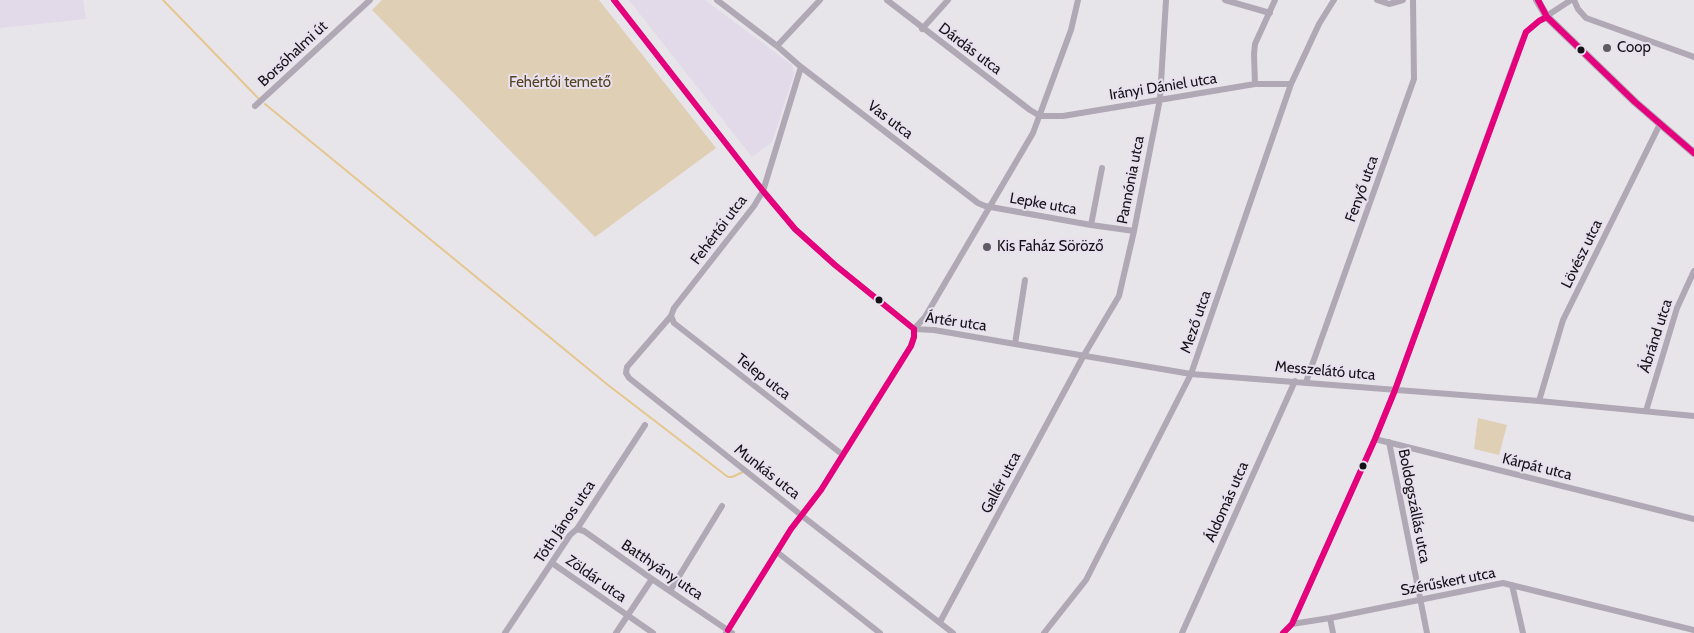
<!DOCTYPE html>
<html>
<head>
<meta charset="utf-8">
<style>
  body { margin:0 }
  canvas { display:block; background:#e7e4ea }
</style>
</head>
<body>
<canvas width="1694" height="633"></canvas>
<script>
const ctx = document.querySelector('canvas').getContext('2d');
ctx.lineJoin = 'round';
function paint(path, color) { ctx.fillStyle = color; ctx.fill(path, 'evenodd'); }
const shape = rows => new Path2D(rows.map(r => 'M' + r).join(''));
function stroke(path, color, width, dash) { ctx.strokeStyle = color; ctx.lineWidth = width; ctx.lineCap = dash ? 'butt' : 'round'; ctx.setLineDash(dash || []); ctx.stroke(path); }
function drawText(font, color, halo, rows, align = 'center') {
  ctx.font = font + ' Cabin,sans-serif'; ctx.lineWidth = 4; ctx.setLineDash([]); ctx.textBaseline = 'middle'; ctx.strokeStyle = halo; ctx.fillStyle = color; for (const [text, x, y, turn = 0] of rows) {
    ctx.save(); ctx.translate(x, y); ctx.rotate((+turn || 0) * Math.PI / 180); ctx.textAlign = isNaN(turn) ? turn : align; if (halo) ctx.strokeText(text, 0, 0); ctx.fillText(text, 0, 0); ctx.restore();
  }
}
const built = shape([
  [0,0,83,0,86,19,0,28],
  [629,0,705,0,792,65,794,74,772,142,752,157]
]);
const green = shape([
  [382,0,599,0,716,148,595,237,372,10],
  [1478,418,1507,425,1499,455,1474,449]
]);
const stream = shape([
  [163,0,258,98],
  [265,104,608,385,728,477,732,477,743,472]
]);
const minor = shape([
  [614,0,763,191,795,229,835,265,914,329,934,330,1015,344,1025,280],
  [717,0,777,46,801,67,978,203,985,206,1091,225,1134,231],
  [887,0,1030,110,1040,116,1063,116,1255,84,1291,84],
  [1225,0,1270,13],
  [1377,0,1389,4,1403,0],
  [1574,0,1578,9,1586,18,1694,57],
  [922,29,948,0],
  [777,46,820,0],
  [801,67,763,191,754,206,674,308,671,316,627,367,626,373,629,378,801,515,953,633],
  [1255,84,1254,54,1255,44,1275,0],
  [255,106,370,0],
  [1091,225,1102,168],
  [671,316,674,323,843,455],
  [914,329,925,317,1033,133,1071,30,1078,0],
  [1015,344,1191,374,1539,401,1694,416],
  [1306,382,1414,79,1413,0],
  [1539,401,1563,320,1660,124],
  [1646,411,1677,308,1694,271],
  [1375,439,1694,519],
  [1389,442,1427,633],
  [577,529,584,531,652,579,732,633],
  [777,552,880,633],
  [552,563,653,633],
  [1512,585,1523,633],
  [670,591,722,506],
  [1330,618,1333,633],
  [940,622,1084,355,1119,296,1134,231,1160,99,1166,0],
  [1292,624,1330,618,1503,583,1694,630],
  [505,633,570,535,577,529,645,425],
  [616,633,652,579],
  [726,633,791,529,821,490,911,346,914,337,914,329],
  [1044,633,1086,580,1191,374,1291,84,1319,24,1334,0],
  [1182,633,1295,381],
  [1283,633,1292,624,1375,439,1395,390,1521,44,1526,32,1539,21,1571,0]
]);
const tertiary = shape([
  [1537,0,1547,17,1635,102,1694,153]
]);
const bus1 = shape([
  [614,0,763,191,795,229,835,265,914,329],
  [1538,0,1547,17,1635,102,1694,153],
  [728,630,791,529,821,490,911,346,914,337,914,329],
  [1283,633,1292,624,1375,439,1395,390,1526,32,1539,21,1547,17]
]);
const markers = [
  [1607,48,5,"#5e5c60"],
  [1581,50,4.5,"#141216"],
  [987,247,5,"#5e5c60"],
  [879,300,4.5,"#141216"],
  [1363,466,4.5,"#141216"]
];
const poiNames = [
  ["Coop",1617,48],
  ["Kis Faház Söröző",997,247]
];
const streetNames = [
  ["Dárdás utca",970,49,37],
  ["Borsóhalmi út",293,54,-43],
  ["Irányi Dániel utca",1163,87,-9],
  ["Vas utca",890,120,37],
  ["Pannónia utca",1131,180,-79],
  ["Fenyő utca",1362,189,-70],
  ["Lepke utca",1043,204,10],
  ["Fehértói utca",719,230,-53],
  ["Lövész utca",1582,254,-64],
  ["Ártér utca",956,322,8],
  ["Mező utca",1196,322,-71],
  ["Ábránd utca",1656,336,-72],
  ["Messzelátó utca",1325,371,5],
  ["Telep utca",763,377,38],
  ["Kárpát utca",1537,467,14],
  ["Munkás utca",767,472,38],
  ["Gallér utca",1001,483,-62],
  ["Áldomás utca",1227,502,-66],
  ["Boldogszállás utca",1414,506,79],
  ["Tóth János utca",565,522,-56],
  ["Batthyány utca",662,570,34],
  ["Zöldár utca",596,579,35],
  ["Szérűskert utca",1448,582,-11]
];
const parkNames = [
  ["Fehértói temető",560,83]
];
paint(built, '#e2dae8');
paint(green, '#dfcfb5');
stroke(stream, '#e5c78e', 2);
stroke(minor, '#b1a8b6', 6);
stroke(tertiary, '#b1a8b6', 8);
stroke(bus1, '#e5007d', 6);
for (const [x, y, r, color] of markers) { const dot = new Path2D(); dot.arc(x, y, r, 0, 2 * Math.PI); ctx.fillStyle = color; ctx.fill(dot); stroke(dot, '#e8e0ee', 2); }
drawText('15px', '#141216', '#e8e0ee', poiNames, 'left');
drawText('15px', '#141216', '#e8e0ee', streetNames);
drawText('15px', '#53421e', '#e8e0ee', parkNames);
</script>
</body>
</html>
